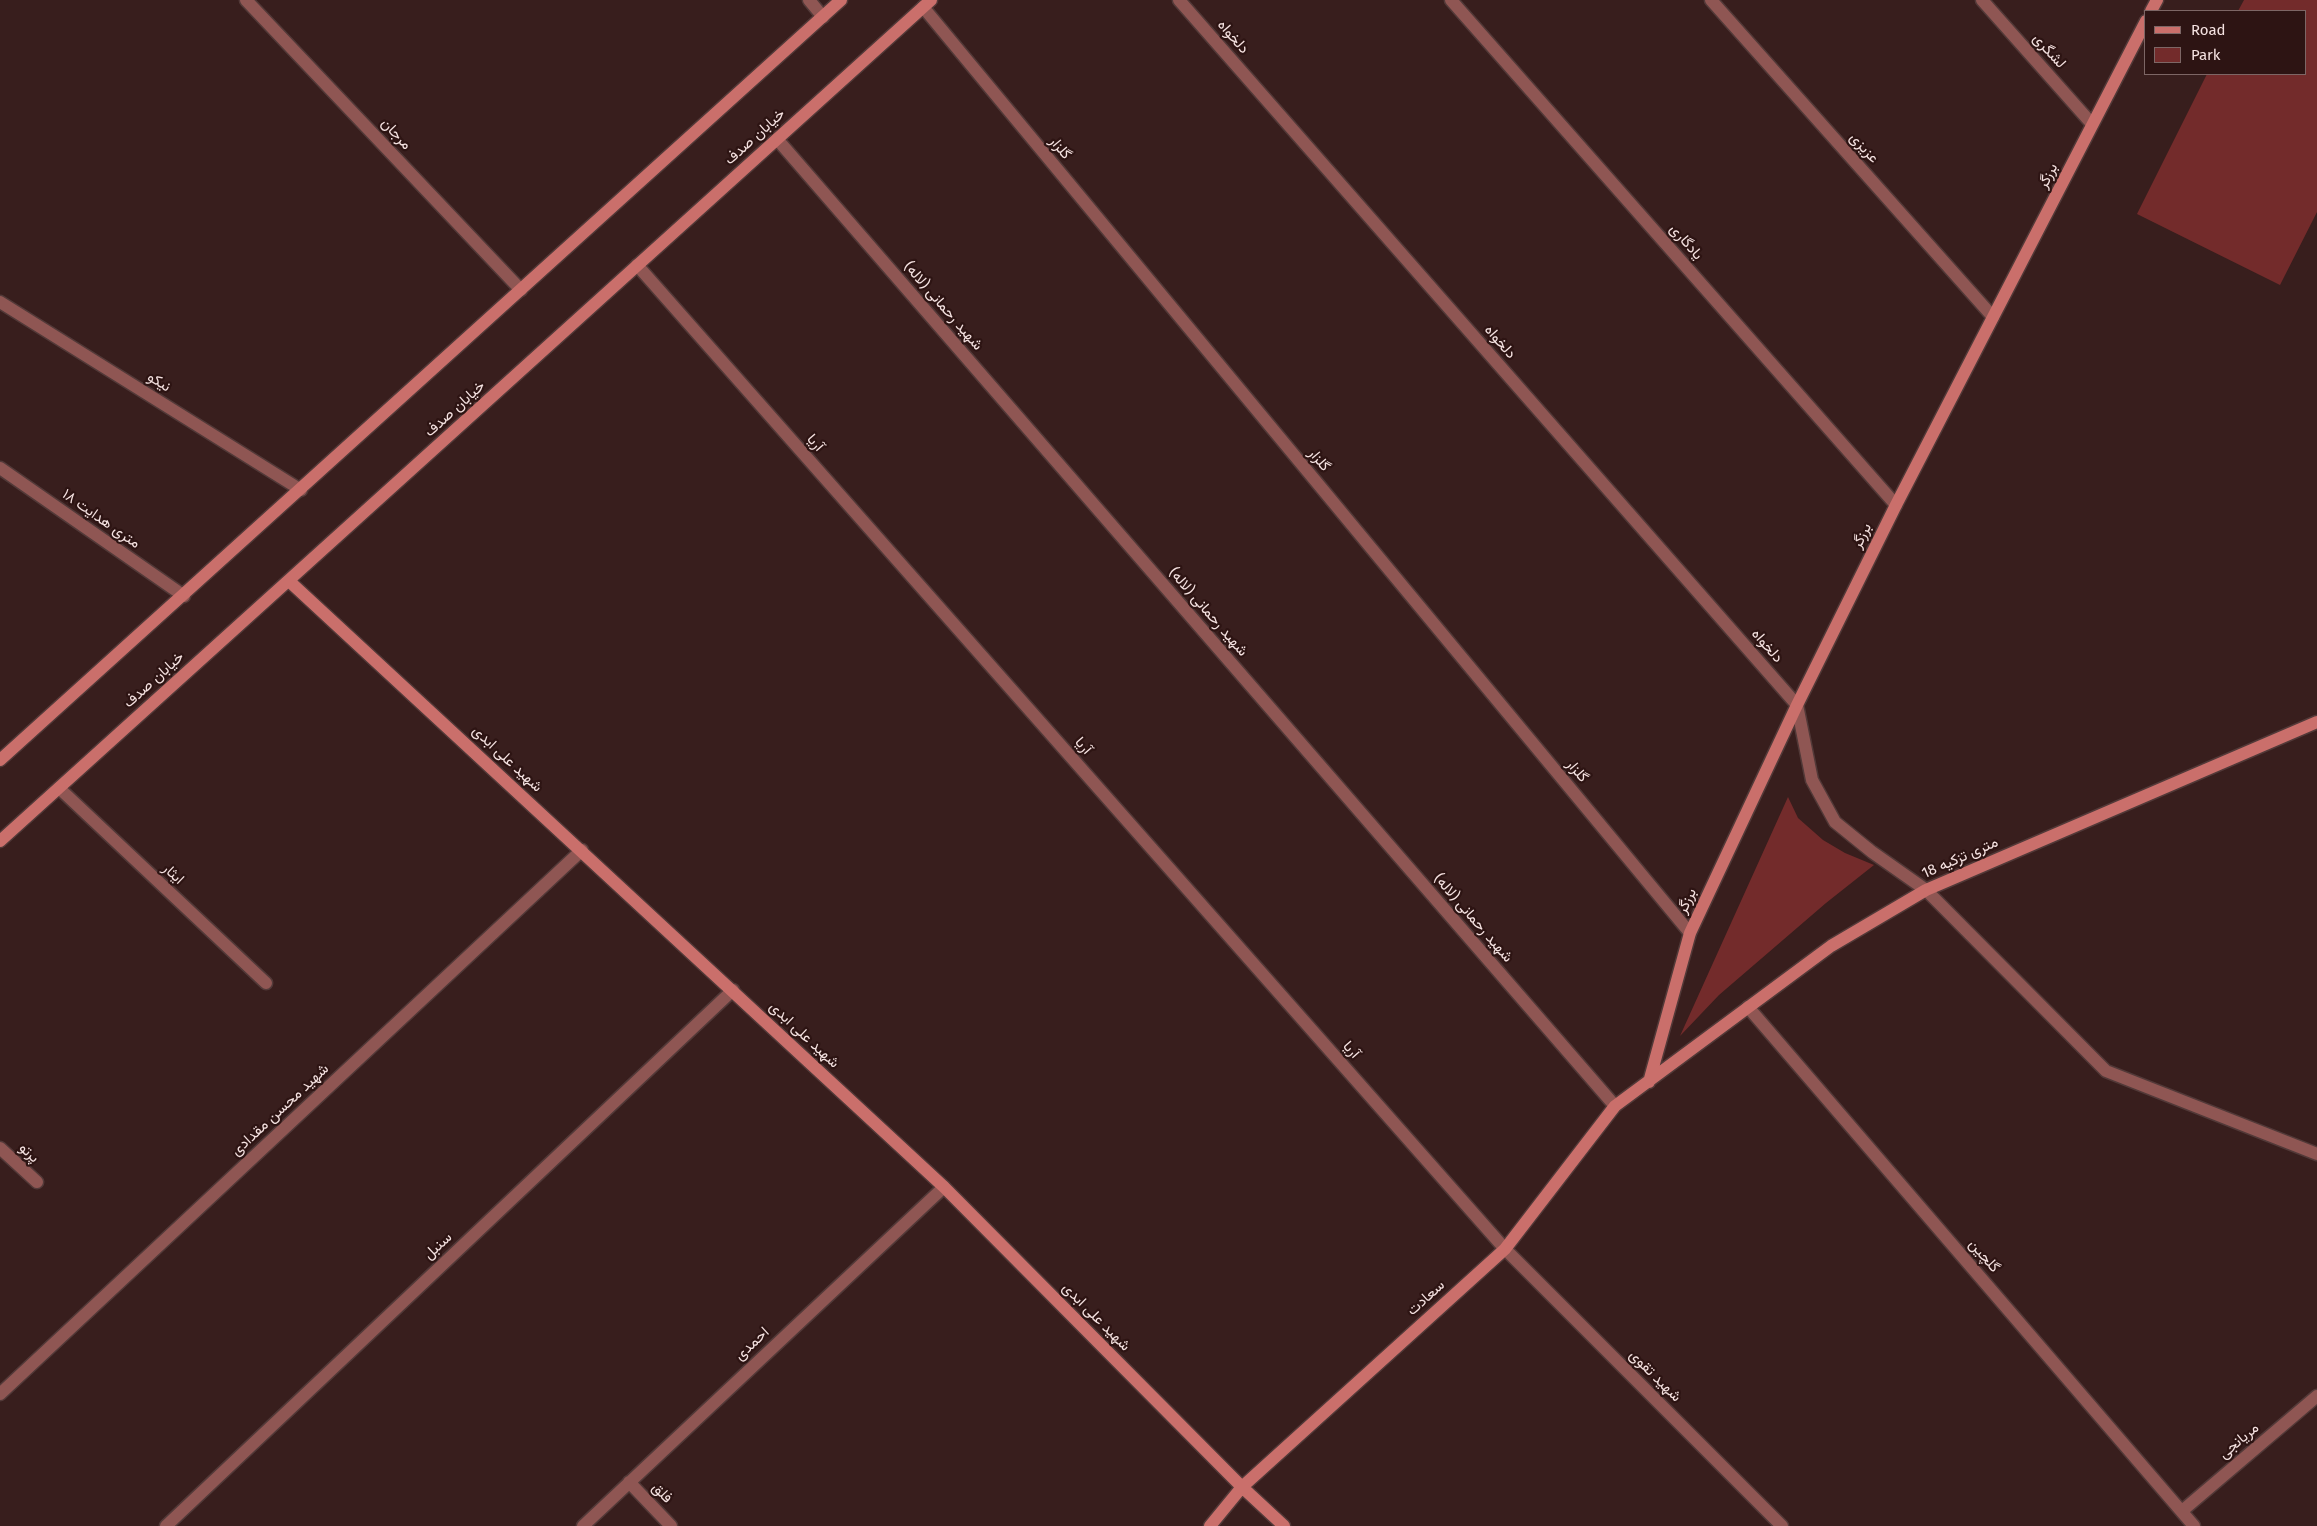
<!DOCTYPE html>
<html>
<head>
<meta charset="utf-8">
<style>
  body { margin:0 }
  #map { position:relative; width:2317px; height:1526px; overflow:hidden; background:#381e1d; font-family:"Fira Sans",sans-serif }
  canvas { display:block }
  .legend { position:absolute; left:2144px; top:10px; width:162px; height:65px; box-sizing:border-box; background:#2d1413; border:1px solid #7d6665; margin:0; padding:6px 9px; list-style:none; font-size:15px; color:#f5e2e1 }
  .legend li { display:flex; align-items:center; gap:10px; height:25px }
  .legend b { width:25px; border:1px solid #7d6665 }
</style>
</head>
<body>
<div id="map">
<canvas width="2317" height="1526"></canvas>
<ul class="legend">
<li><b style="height:6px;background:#ca6f6b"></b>Road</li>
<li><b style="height:14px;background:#732b2b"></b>Park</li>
</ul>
</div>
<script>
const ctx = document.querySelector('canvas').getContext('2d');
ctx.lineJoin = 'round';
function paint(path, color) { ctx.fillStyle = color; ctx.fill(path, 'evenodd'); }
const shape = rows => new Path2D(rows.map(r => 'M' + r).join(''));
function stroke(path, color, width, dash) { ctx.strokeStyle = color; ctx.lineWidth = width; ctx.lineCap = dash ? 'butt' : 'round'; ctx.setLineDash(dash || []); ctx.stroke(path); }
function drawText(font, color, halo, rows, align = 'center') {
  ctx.font = font + ' "Fira Sans",Vazirmatn,sans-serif'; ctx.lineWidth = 4.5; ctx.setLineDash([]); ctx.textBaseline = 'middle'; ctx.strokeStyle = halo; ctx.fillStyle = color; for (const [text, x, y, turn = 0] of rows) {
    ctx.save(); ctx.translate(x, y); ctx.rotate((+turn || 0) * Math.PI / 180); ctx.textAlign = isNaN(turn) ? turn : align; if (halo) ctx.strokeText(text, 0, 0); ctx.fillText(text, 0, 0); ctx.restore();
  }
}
const green = shape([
  [2244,0,2317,0,2317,212,2280,285,2137,214,2207,74,2306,74,2306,11,2238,11],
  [1788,797,1798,818,1823,840,1845,853,1874,865,1826,903,1719,995,1680,1036]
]);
const street = shape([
  [246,0,521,290],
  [809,0,823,17],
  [1179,0,1797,705,1812,780,1835,822,1872,852,1926,890,2106,1071,2317,1154],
  [1451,0,1896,505],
  [1711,0,1993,317],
  [1982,0,2092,124],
  [923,7,1690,933],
  [777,139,1615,1106],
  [637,265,1505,1249,1782,1526],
  [0,302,301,490],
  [0,468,184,596],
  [59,788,266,983],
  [1748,1007,2194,1526],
  [0,1148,37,1182],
  [0,1394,582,850],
  [629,1482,671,1526],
  [2182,1511,2317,1396],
  [166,1526,733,990],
  [583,1526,944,1187]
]);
const secondary = shape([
  [2151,11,2157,0],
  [289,581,944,1187,1242,1487,1284,1526],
  [0,760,841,0],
  [0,841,931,0],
  [1649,1082,1690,933,1797,705,1896,505,2146,21],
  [1210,1526,1242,1487,1505,1249,1615,1106,1831,946,1926,890,2317,722]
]);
const streetNames = [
  ["دلخواه",1233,37,49],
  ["لشگری",2049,51,48],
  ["مرجان",396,134,47],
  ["خیابان صدف",755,137,-42],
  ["گلزار",1060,148,50],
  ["عزیزی",1864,148,48],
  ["برزگر",2048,176,-63],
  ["یادگاری",1686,242,49],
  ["شهید رحمانی (لاله)",943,306,49],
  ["دلخواه",1500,342,49],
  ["نیکو",159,382,32],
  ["خیابان صدف",455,409,-42],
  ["آریا",815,443,49],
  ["گلزار",1319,460,50],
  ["۱۸ متری هدایت",101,519,35],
  ["برزگر",1862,536,-64],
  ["شهید رحمانی (لاله)",1208,612,49],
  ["دلخواه",1767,646,49],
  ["خیابان صدف",154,680,-42],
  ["آریا",1083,746,49],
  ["شهید علی ابدی",507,759,43],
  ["گلزار",1577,771,50],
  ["18 متری تزکیه",1960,858,-24],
  ["ایثار",173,874,43],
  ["برزگر",1687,901,-65],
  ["شهید رحمانی (لاله)",1473,918,49],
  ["شهید علی ابدی",804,1035,43],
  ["آریا",1351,1050,49],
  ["شهید محسن مقدادی",280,1110,-43],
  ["پرتو",29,1153,43],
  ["سنبل",438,1246,-43],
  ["گلچین",1984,1256,49],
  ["سعادت",1426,1298,-42],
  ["شهید علی ابدی",1096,1317,45],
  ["احمدی",752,1344,-43],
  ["شهید تقوی",1655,1376,45],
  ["مریانجی",2239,1441,-40],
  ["فلق",662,1493,46]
];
paint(green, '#732b2b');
stroke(street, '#523938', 15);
stroke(secondary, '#523938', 15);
stroke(street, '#8f5653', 12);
stroke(secondary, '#ca6f6b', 12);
drawText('15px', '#f5e2e1', '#2d1413', streetNames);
</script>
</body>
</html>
